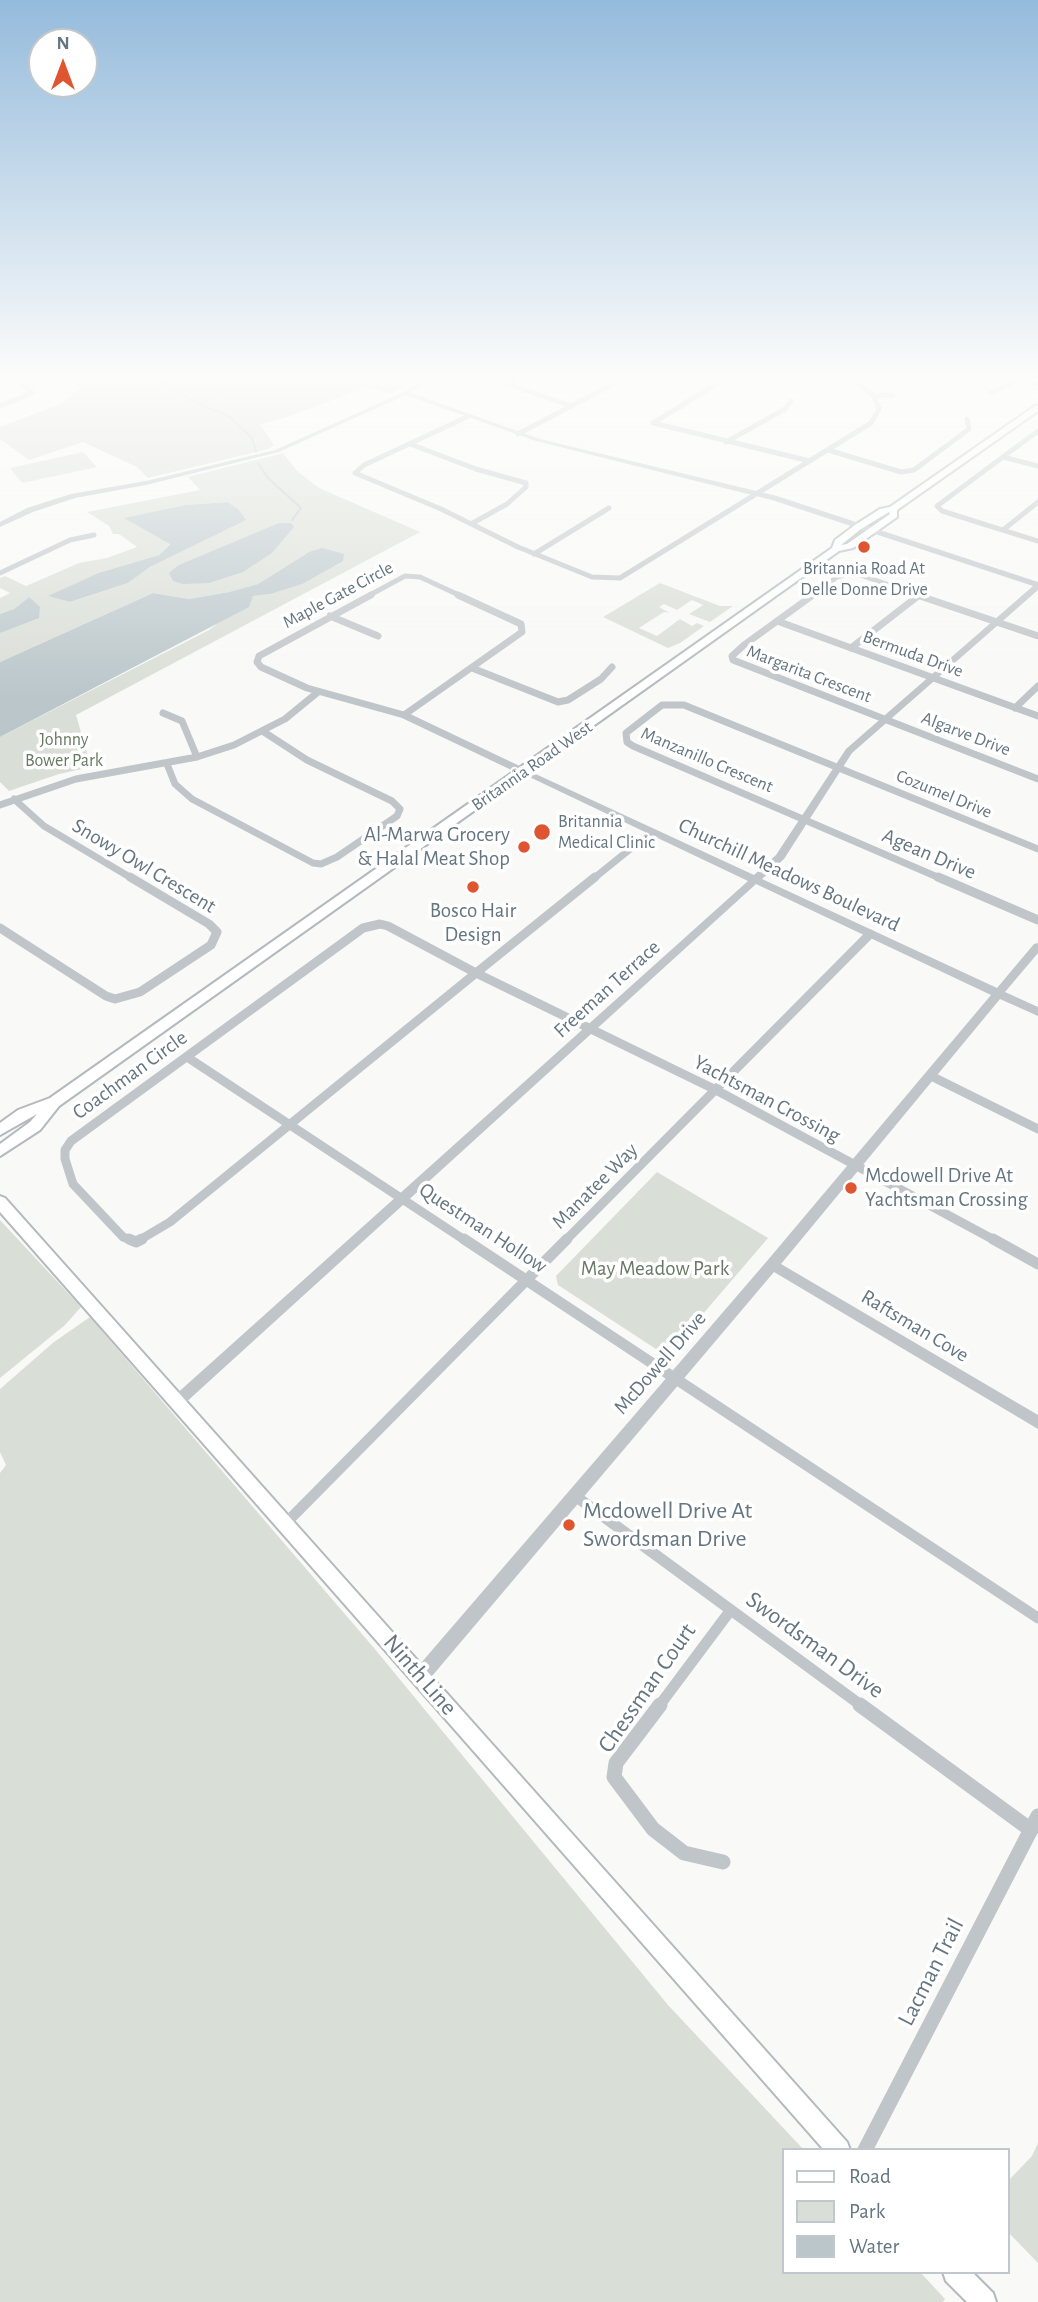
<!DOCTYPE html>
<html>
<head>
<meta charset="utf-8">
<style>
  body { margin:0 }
  #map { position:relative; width:1038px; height:2302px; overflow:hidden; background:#f9f9f7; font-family:"Alegreya Sans",sans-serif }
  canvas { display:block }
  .legend { position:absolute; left:782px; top:2148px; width:228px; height:126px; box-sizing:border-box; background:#fff; border:2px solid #c1c8cd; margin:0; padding:9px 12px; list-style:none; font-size:21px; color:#657681 }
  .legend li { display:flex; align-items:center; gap:14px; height:35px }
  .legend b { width:35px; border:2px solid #c1c8cd }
  .north { position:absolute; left:28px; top:28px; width:70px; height:70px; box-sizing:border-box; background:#fff; border:2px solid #c1c8cd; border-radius:50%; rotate:0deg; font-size:19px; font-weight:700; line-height:28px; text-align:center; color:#657681 }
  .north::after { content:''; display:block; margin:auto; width:24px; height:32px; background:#df5431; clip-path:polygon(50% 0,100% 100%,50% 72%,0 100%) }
</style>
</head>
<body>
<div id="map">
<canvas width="1038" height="2302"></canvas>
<ul class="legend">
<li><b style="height:9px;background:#fff"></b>Road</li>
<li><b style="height:19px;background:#d9ded6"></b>Park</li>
<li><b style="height:19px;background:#bac6ca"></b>Water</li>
</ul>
<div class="north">N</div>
</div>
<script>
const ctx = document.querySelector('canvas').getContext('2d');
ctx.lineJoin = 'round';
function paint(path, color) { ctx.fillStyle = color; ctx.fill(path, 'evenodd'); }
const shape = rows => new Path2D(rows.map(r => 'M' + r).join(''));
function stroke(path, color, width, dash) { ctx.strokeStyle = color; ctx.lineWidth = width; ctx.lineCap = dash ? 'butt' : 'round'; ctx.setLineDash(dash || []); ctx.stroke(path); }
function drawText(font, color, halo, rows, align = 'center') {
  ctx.font = font + ' "Alegreya Sans",sans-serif'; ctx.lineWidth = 7; ctx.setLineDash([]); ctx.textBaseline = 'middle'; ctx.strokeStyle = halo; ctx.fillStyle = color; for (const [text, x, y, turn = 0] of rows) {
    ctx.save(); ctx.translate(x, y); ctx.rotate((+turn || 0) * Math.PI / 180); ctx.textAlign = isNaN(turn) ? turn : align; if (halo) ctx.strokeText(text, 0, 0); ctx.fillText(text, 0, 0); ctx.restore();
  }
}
const green = shape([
  [65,375,397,375,416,380,390,394,367,387,281,419,260,424,274,445,269,449,148,478,137,467,83,442,29,460,0,439,0,427,60,404,80,388],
  [83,452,97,467,22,483,10,468],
  [283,453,297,471,319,488,420,532,76,715,91,767,59,774,9,791,0,782,0,737,209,630,253,596,270,594,309,552,258,584,229,592,189,599,153,593,0,662,0,633,18,625,29,597,14,609,0,614,0,598,10,593,0,588,0,578,5,576,26,586,79,563,107,558,137,547,119,534,113,534,109,526,87,512,200,490,188,477],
  [227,502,245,520,150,567,128,583,70,602,49,596,98,573,159,555,170,543,125,518,185,505],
  [660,583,720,606,733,606,710,622,689,614,703,605,692,600,677,610,664,604,659,607,670,613,664,612,639,628,657,636,680,619,692,626,697,623,704,626,680,643,668,648,603,617],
  [657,1172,768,1238,672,1350,659,1351,558,1285,556,1276],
  [0,1220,81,1307,65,1325,0,1378],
  [90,1317,374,1648,668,2005,804,2150,784,2150,784,2272,920,2272,945,2299,943,2302,0,2302,0,1473,6,1465,0,1452,0,1389,54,1342],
  [1038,2143,1038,2263,1008,2232,1008,2181,1032,2156]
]);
const water = shape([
  [227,502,238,509,246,520,150,567,128,583,70,602,48,596,98,573,159,555,170,544,124,518,185,505],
  [279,523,291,523,294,527,272,553,243,572,209,583,183,584,173,581,169,573,179,565],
  [322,548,344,554,343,561,302,584,270,594,253,596,249,607,0,737,0,662,153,593,189,599,229,592,258,584,309,552],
  [29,597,40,607,39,618,0,633,0,614,14,609]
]);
const stream = shape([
  [149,375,193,401,230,417,252,438,256,452],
  [199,403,223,394],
  [258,463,268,478,301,508,292,520]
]);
const minorFar4 = shape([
  [519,375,512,384,516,387,572,406],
  [731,375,653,423,810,461],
  [953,382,967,375],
  [990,393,1020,379],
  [874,396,893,395],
  [0,406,32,393,12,375],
  [469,416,364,465,355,473,441,509,518,547,592,577,620,578,871,423,879,409,874,396,859,384,838,375],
  [1038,431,937,506,942,511,1038,541],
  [518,434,630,375],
  [726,442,785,409,791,401],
  [410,444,476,469,526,483,526,487,507,504,471,524],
  [828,450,901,472,914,470,969,429,967,419],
  [1003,457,1038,466],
  [1003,530,1038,502],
  [534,554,609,508],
  [0,573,70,540,94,535],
  [368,596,405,576,420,577,461,596],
  [811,596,837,577,847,574,860,575,922,596]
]);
const minorFar3 = shape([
  [371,595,259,656,257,662,261,667,307,688,404,715],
  [813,595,744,645,732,656,733,660,1038,779],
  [917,595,1038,636],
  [330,616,378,636],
  [777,621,1038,716],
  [851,648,918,596],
  [472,668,558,702,568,700,601,679,612,667],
  [1015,708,1038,686],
  [163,713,182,721,197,757],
  [404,715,524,772],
  [404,715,522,632,521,624,458,595],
  [167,764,175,784,192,799,313,863,321,864,337,857,397,816,400,809,392,801,307,760,264,732],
  [14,799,44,826,133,879],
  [0,805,76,779,197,757,234,745,285,719,318,692],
  [593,879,650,833],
  [942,879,633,746,627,742,626,733,662,705,684,705,1038,849]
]);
const minorFar2 = shape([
  [938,877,1038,920],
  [0,928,106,996,115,999,140,992,211,945,217,932,209,924,130,877],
  [476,973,716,1090,996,1241],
  [476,973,595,877],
  [187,1057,466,1241],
  [931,1076,1038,1129],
  [134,1241,123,1237,73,1184,65,1159,65,1150,71,1141,363,928,380,924,388,926,476,973],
  [138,1241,170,1222,476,973],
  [565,1241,870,934]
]);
const minorFar1 = shape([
  [129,1239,136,1242,142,1239],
  [464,1239,1038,1618],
  [993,1239,1038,1264],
  [574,1495,862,1706],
  [286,1523,567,1239],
  [659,1706,730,1611]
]);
const minor = shape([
  [660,1705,616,1763,614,1777,653,1829,684,1853,723,1862],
  [860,1705,1031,1830],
  [865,2150,1038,1816]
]);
const tertiary = shape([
  [429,375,437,375,411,393,540,439,777,496,1038,582,1038,590,852,753,784,859,762,879,997,988,1034,944,1038,943,1038,953,1005,992,1038,1007,1038,1016,1000,999,781,1264,1038,1415,1038,1429,774,1272,427,1682,421,1684,415,1682,413,1676,415,1670,767,1261,991,995,756,884,183,1405,178,1407,173,1405,171,1401,173,1397,748,881,519,772,521,770,527,770,754,875,776,855,846,749,1033,586,772,500,536,441,406,395,279,452,146,485,75,498,33,512,0,527,0,522,27,508,71,494,146,481,275,450,404,392,429,375],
  [1006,375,1016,375,1038,382,1038,386,1006,375]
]);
const secondary = shape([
  [1035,406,1038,406,1038,411,897,510,897,517,853,548,839,551,59,1106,40,1130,0,1156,0,1144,30,1122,37,1114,0,1135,0,1123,18,1110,50,1098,832,548,835,540,855,525,880,509,890,507,1035,406],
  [889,512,890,514,847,544,841,545,861,529,889,512],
  [0,1196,5,1198,847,2142,850,2150,824,2150,0,1212,0,1196],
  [943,2272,972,2272,993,2293,996,2302,967,2302,946,2281,943,2272]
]);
const markers = [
  [864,547,7,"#df5431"],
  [542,832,9,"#df5431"],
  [524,847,7,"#df5431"],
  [473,887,7,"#df5431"],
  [851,1188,7,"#df5431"],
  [569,1525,7,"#df5431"]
];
const farPoinames = [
  ["Britannia Road At",864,569],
  ["Delle Donne Drive",864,590],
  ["Britannia",558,822,"left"],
  ["Medical Clinic",558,843,"left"]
];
const farStreetnames = [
  ["Maple Gate Circle",338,595,-28],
  ["Bermuda Drive",913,654,20],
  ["Margarita Crescent",809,674,21],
  ["Algarve Drive",966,734,21],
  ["Manzanillo Crescent",707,760,23],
  ["Britannia Road West",532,766,-35],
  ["Cozumel Drive",944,794,22]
];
const farParknames = [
  ["Johnny",64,740],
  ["Bower Park",64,761]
];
const poiNames = [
  ["Al-Marwa Grocery",510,835],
  ["& Halal Meat Shop",510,859],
  ["Bosco Hair",473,911,"center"],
  ["Design",473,935,"center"],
  ["Mcdowell Drive At",865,1176,"left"],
  ["Yachtsman Crossing",865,1200,"left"]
];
const streetNames = [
  ["Agean Drive",929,854,23],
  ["Snowy Owl Crescent",144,866,31],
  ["Churchill Meadows Boulevard",789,875,25],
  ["Freeman Terrace",607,989,-42],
  ["Coachman Circle",130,1075,-36],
  ["Yachtsman Crossing",767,1099,28],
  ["Manatee Way",595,1186,-45],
  ["Questman Hollow",483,1228,33],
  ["Raftsman Cove",915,1326,31],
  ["McDowell Drive",660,1363,-49]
];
const parkNames = [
  ["May Meadow Park",655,1269]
];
const nearPoinames = [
  ["Mcdowell Drive At",583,1511],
  ["Swordsman Drive",583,1539]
];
const nearStreetnames = [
  ["Swordsman Drive",815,1645,36],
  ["Ninth Line",420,1675,49],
  ["Chessman Court",647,1688,-55],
  ["Lacman Trail",931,1972,-63]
];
paint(green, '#d9ded6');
paint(water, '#bac6ca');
stroke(stream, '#bac6ca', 2);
stroke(secondary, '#b3b9bd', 4);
stroke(minorFar4, '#c0c5c9', 5);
stroke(minorFar3, '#c0c5c9', 7);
stroke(minorFar2, '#c0c5c9', 9);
stroke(minorFar1, '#c0c5c9', 11);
stroke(minor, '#c0c5c9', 15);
paint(tertiary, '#c0c5c9');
paint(secondary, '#fff');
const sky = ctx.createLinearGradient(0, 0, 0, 698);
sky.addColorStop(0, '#95bbdc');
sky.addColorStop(0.54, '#fcfcfb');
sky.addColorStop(1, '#fcfcfb00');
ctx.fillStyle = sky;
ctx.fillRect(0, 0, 1038, 698);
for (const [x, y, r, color] of markers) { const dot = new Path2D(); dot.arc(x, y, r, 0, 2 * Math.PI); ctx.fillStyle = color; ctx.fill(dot); stroke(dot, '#fff', 2.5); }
drawText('18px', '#657681', '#fff', farPoinames);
drawText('18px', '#657681', '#fff', farStreetnames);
drawText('18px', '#687964', '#fff', farParknames);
drawText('21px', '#657681', '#fff', poiNames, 'right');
drawText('21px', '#657681', '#fff', streetNames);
drawText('21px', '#687964', '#fff', parkNames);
drawText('24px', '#657681', '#fff', nearPoinames, 'left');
drawText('24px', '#657681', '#fff', nearStreetnames);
</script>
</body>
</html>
